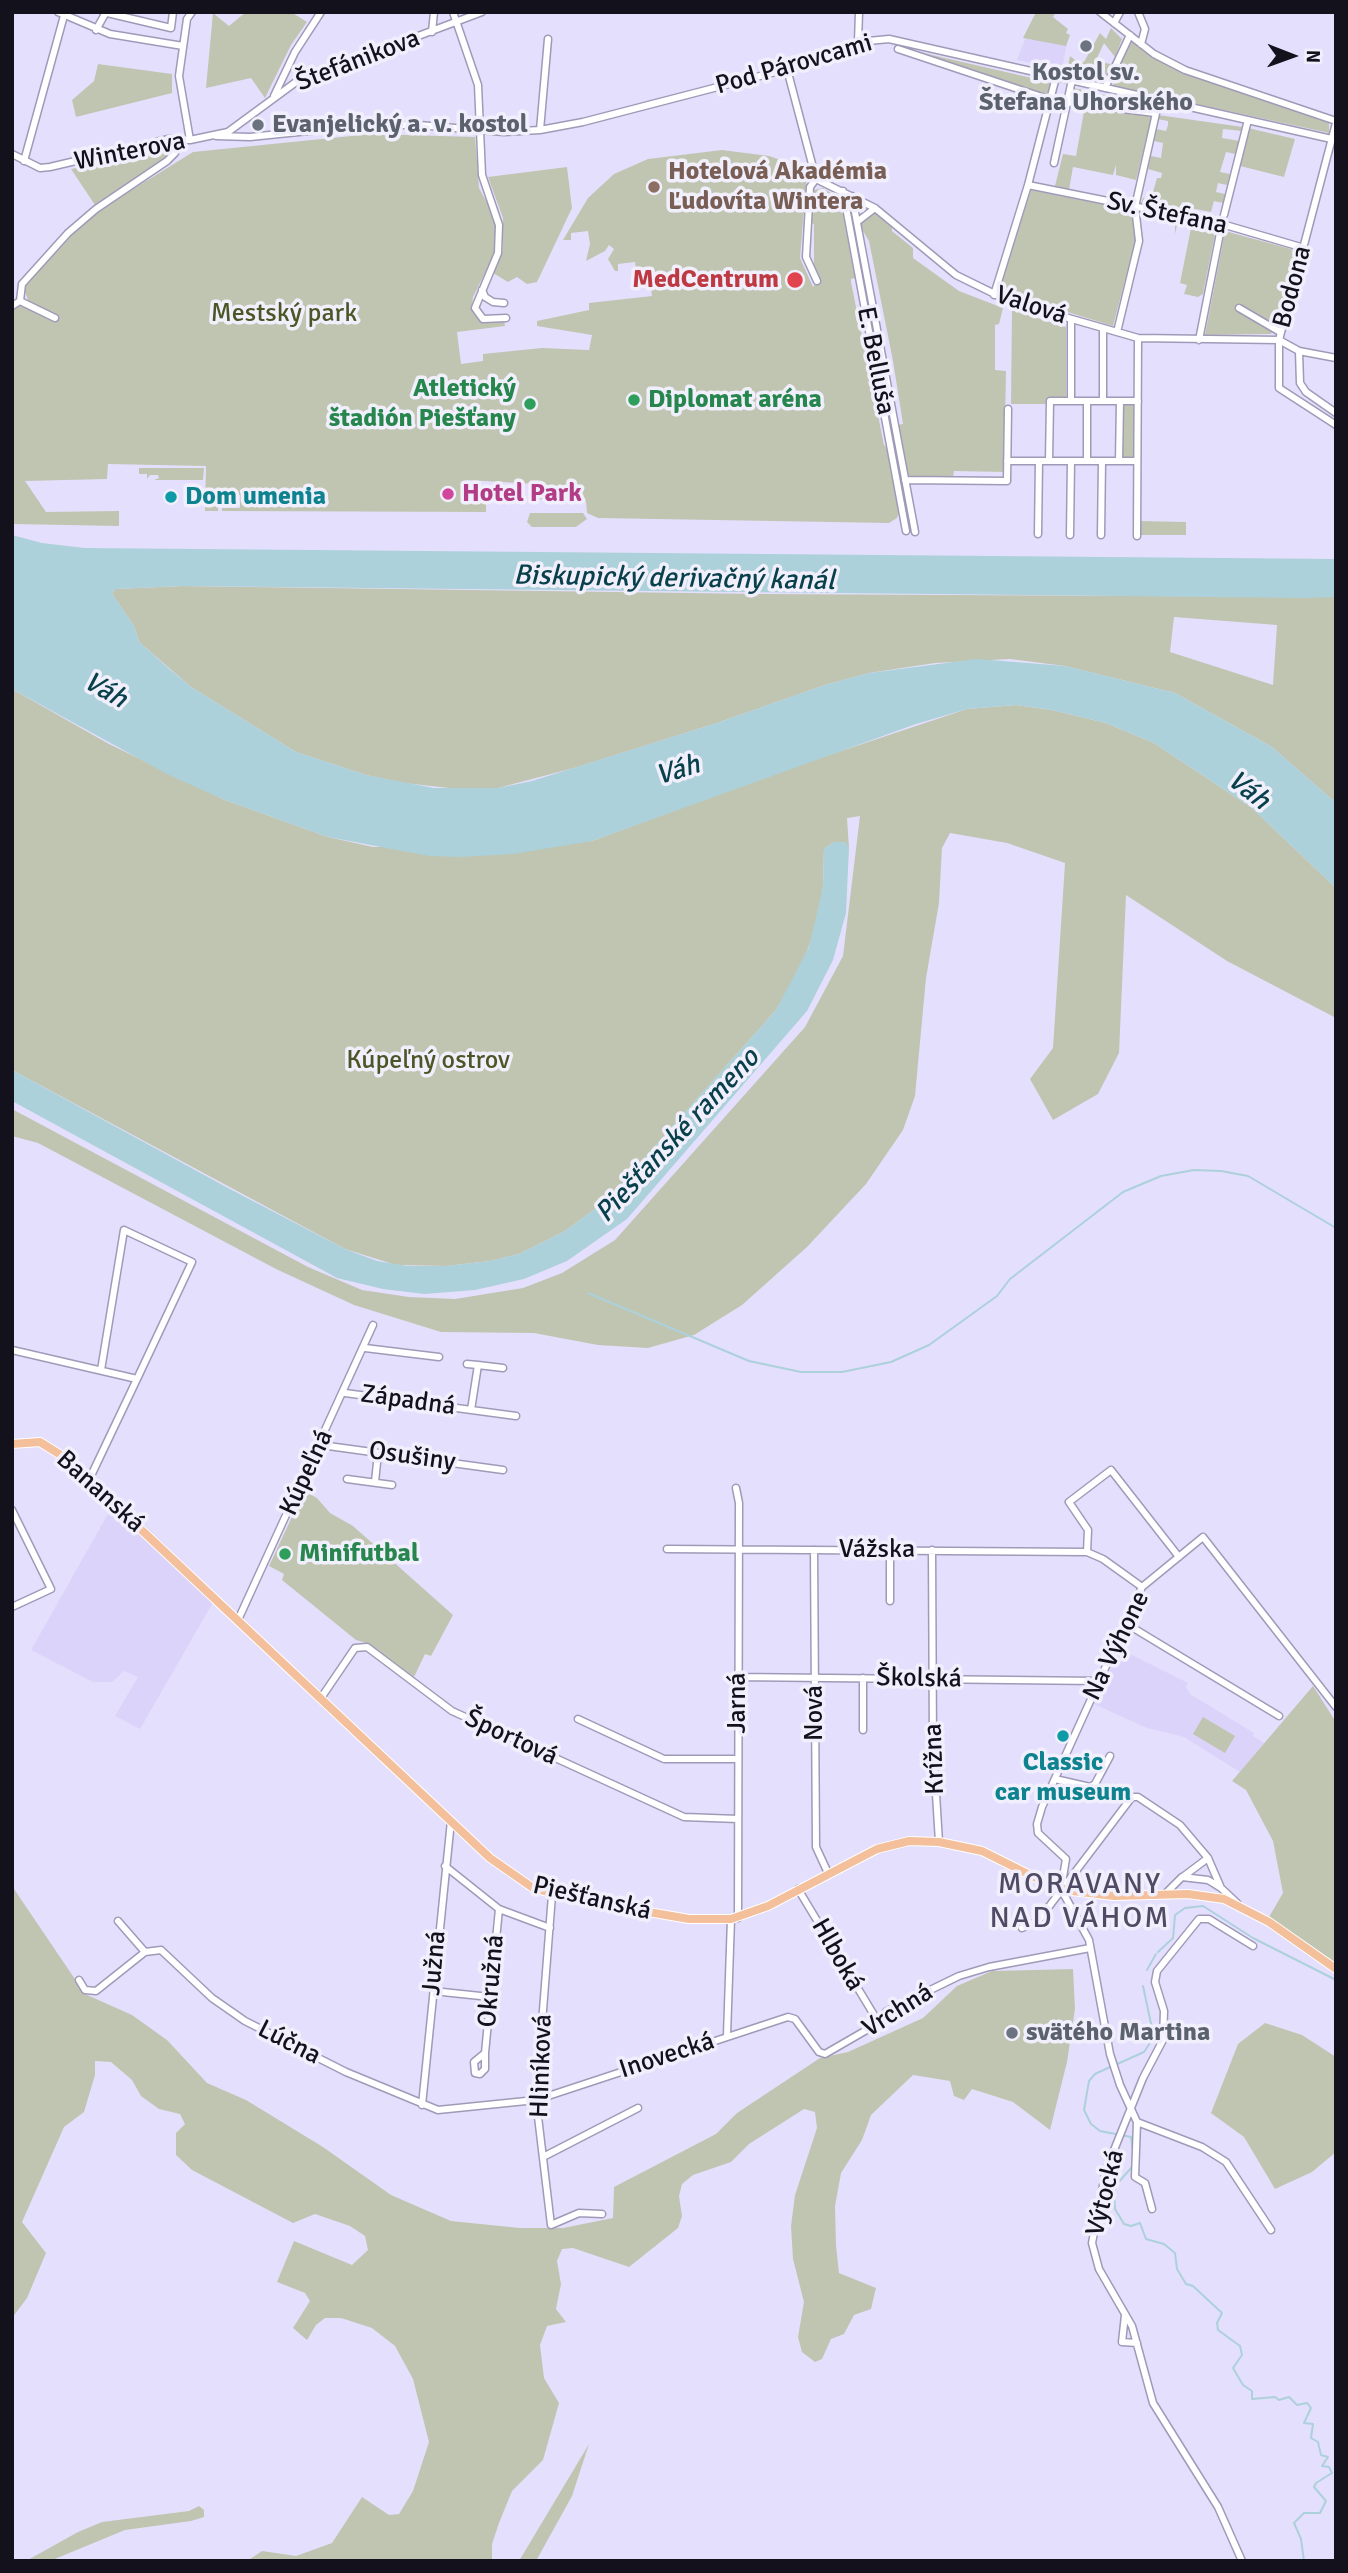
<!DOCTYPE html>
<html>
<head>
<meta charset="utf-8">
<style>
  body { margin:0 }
  #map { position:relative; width:1348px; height:2573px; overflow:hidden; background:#e5dffe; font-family:Signika,sans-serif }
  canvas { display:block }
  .frame { position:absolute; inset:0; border:14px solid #13111c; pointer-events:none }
  .north { position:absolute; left:1257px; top:21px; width:70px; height:70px; -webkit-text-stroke:5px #f1effc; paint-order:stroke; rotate:91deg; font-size:19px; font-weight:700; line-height:28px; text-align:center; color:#13111c }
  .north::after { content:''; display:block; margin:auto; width:24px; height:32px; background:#13111c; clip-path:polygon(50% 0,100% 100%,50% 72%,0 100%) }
</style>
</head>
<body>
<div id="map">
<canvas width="1348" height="2573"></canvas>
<div class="frame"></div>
<div class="north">N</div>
</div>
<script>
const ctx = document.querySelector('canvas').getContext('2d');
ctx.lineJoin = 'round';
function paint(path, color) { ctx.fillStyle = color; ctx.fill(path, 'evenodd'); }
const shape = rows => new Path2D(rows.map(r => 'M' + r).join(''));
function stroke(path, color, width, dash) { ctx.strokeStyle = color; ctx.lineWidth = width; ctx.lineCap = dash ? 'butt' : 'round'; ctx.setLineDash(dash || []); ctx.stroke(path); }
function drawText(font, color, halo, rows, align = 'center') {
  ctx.font = font + ' Signika,sans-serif'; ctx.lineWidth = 7; ctx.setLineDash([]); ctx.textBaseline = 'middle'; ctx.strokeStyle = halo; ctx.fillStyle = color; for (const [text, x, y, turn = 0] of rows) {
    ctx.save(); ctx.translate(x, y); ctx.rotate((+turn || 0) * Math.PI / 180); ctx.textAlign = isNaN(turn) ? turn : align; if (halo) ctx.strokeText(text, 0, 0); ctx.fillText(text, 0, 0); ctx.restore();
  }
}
const built = shape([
  [1032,21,1067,43,1062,69,1017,60],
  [117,1498,213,1591,212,1604,140,1729,115,1716,138,1677,124,1671,112,1682,93,1682,31,1650],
  [1120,1649,1188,1683,1186,1687,1190,1694,1254,1733,1253,1736,1264,1743,1240,1772,1184,1737,1147,1728,1094,1704]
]);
const green = shape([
  [246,12,291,12,307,22,291,45,265,98,251,78,206,88,213,13,229,26],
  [1036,12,1056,12,1053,17,1068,29,1066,33,1070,35,1066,46,1023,38],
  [1111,28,1122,39,1115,57,1104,43,1097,58,1099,62,1111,64,1103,81,1067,71,1070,56,1080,64,1084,62,1100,33,1106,39],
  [1133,42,1174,69,1329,121,1329,133,1114,86,1112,81,1129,43],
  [902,48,1049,82,1050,85,1047,95,1043,95],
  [98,64,172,74,172,93,76,117,72,100,94,81],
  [1074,88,1153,106,1152,109,1072,99],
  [1085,106,1152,114,1136,180,1116,175,1116,165,1113,175,1073,167,1069,190,1055,186,1063,154,1076,156],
  [1158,115,1243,127,1242,131,1223,129,1222,138,1240,141,1235,154,1226,152,1220,172,1230,174,1227,185,1218,183,1216,192,1225,194,1223,203,1214,201,1211,212,1185,207,1186,203,1182,202,1179,212,1141,203,1143,198,1151,199,1157,178,1161,178,1162,173,1148,169,1151,156,1161,158,1163,143,1154,141,1156,129,1166,131,1168,125,1168,121,1157,119],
  [1248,128,1295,139,1284,177,1240,166],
  [371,134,475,137,479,188,497,221,498,247,473,297,472,306,475,315,482,321,504,321,505,326,457,332,461,364,483,361,483,354,542,348,589,350,592,335,537,326,537,321,589,310,589,303,652,296,649,277,637,278,635,262,618,264,618,271,615,271,608,259,614,249,609,245,605,251,586,261,590,244,588,231,571,233,571,240,563,240,588,198,614,174,648,159,722,150,769,156,804,168,807,173,800,258,813,287,818,280,811,265,814,263,814,224,810,223,814,190,823,188,840,199,855,278,851,279,851,282,884,445,887,448,899,512,897,518,889,523,598,518,587,513,586,501,536,499,536,484,467,480,466,502,486,502,486,512,222,511,222,508,240,508,240,495,219,495,218,511,205,511,206,466,108,464,107,479,25,481,46,512,119,511,119,526,12,524,12,308,25,305,28,300,23,286,41,262,101,209,193,152],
  [165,150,168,151,168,156,95,205,71,169],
  [567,167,572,208,537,282,527,284,517,277,508,282,493,273,503,250,503,218,488,177],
  [1031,190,1126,209,1131,213,1136,238,1113,326,999,291],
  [870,213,876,213,892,225,892,231,913,248,913,258,959,291,1003,308,999,324,995,325,995,370,1006,371,1004,472,954,471,953,478,911,478,906,473,897,425,903,424,893,361,869,241,860,226,862,220],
  [1175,220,1216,229,1203,294,1198,297,1184,294,1187,285,1180,283,1191,228,1177,225,1175,234],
  [1225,231,1298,251,1279,319,1271,334,1205,335],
  [1012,310,1066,327,1066,398,1048,398,1048,404,1011,404],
  [1122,403,1134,403,1133,458,1121,458],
  [139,468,204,468,203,480,154,480,159,478,158,475,150,475,147,479,147,474,139,474],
  [530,513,583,513,587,519,576,527,532,527,527,522],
  [1141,521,1186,522,1186,535,1141,535],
  [182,586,760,594,1336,597,1336,803,1272,747,1175,693,1065,666,1010,659,935,663,869,673,825,685,717,723,574,768,498,788,467,790,404,783,366,775,296,752,191,687,139,642,134,626,112,594,115,589],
  [1174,617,1277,625,1273,685,1170,652],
  [12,689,109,744,225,800,328,837,373,847,592,841,790,768,967,709,1016,705,1052,710,1106,723,1154,743,1252,808,1336,888,1336,1018,1227,961,1126,895,1119,1053,1098,1094,1053,1120,1030,1079,1053,1048,1065,863,1007,843,950,833,942,848,939,903,926,978,915,1096,903,1130,866,1184,807,1247,742,1305,694,1335,648,1348,598,1345,534,1333,441,1332,354,1305,276,1269,38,1143,12,1136,12,1109,308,1267,362,1290,409,1297,455,1299,523,1288,562,1273,615,1240,805,1027,843,956,860,816,847,818,849,848,845,842,834,842,824,849,823,887,816,927,801,967,776,1010,607,1200,565,1231,519,1254,490,1261,446,1266,396,1265,345,1249,12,1070],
  [304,1491,317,1498,330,1513,353,1526,453,1615,431,1656,425,1654,414,1677,366,1643,356,1640,282,1580,284,1574,269,1566],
  [1313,1686,1336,1722,1336,1963,1269,1917,1283,1893,1273,1841,1246,1790,1232,1781],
  [1203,1717,1235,1736,1225,1753,1193,1734],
  [12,1886,85,1994,132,2015,167,2040,207,2083,246,2100,323,2147,391,2195,451,2221,520,2228,563,2228,613,2218,614,2187,716,2134,737,2113,820,2058,848,2052,923,2018,957,1986,992,1971,1073,1969,1075,2009,1067,2062,1050,2130,1013,2102,972,2089,964,2100,954,2096,950,2081,913,2075,871,2115,862,2140,841,2173,835,2206,836,2245,839,2273,876,2288,871,2309,854,2315,844,2334,831,2339,822,2359,815,2362,802,2352,798,2337,804,2302,793,2259,791,2226,795,2195,817,2128,815,2112,804,2109,749,2144,731,2162,693,2175,682,2184,679,2196,682,2216,678,2228,629,2267,573,2248,562,2249,557,2261,561,2284,556,2309,566,2322,547,2326,540,2345,544,2378,559,2403,543,2460,512,2491,499,2523,492,2544,492,2561,247,2561,262,2551,296,2556,332,2543,362,2497,389,2515,399,2514,413,2491,429,2442,413,2379,395,2346,372,2328,341,2318,325,2318,316,2325,307,2340,293,2328,310,2301,305,2293,277,2282,294,2241,352,2265,368,2250,365,2236,350,2226,315,2214,293,2223,192,2170,176,2155,176,2133,185,2124,180,2114,159,2109,141,2096,132,2080,111,2062,95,2061,95,2075,84,2112,64,2127,22,2222,46,2253,27,2298,12,2318],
  [1265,2023,1302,2035,1336,2057,1336,2152,1312,2172,1275,2189,1244,2137,1211,2113,1238,2044],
  [589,2444,572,2496,536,2561,519,2561],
  [199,2506,204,2510,204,2517,191,2521,125,2530,50,2561,26,2561,78,2532,102,2522,189,2511]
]);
const water = shape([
  [12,535,42,543,85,548,1336,559,1336,597,1307,598,182,586,115,589,112,594,134,626,139,642,167,667,191,687,296,752,366,775,434,788,498,788,532,781,717,723,825,685,869,673,977,659,1065,666,1175,693,1272,747,1336,803,1336,888,1252,808,1154,743,1106,723,1052,710,1016,705,967,709,916,724,592,841,513,854,460,857,429,856,328,837,225,800,169,775,12,689],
  [834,842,845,842,849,848,846,913,833,960,807,1011,627,1219,567,1261,524,1279,475,1290,424,1294,383,1289,337,1278,12,1101,12,1070,228,1188,345,1249,377,1261,407,1266,446,1266,490,1261,519,1254,565,1231,607,1200,776,1010,809,947,823,887,824,849]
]);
const stream = shape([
  [588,1293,749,1361,801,1372,842,1372,891,1362,929,1345,997,1296,1010,1279,1123,1192,1161,1176,1194,1170,1221,1171,1248,1176,1336,1228],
  [1158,1952,1173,1938,1175,1915,1185,1908,1203,1906,1253,1938,1336,1980],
  [1147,1970,1156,1954],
  [1115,2065,1144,2052,1150,2043,1153,2033,1143,1986],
  [1110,2067,1095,2074,1089,2081,1084,2110,1091,2124,1100,2131,1131,2137,1133,2152],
  [1133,2158,1132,2167,1117,2184,1114,2193,1115,2209,1124,2224,1131,2226,1140,2223,1146,2239,1164,2244,1175,2253,1177,2269,1186,2284,1193,2286,1222,2313,1217,2323,1218,2330,1240,2346,1242,2355,1233,2368,1243,2385,1252,2391,1252,2399,1275,2397,1279,2400,1289,2397,1297,2405,1307,2403,1311,2408,1304,2423,1313,2424,1311,2438,1318,2442,1321,2455,1328,2457,1322,2466,1329,2467,1332,2473,1316,2483,1314,2487,1326,2501,1320,2513,1304,2513,1294,2523,1301,2539,1304,2561]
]);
const minor = shape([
  [58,12,110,34,183,46],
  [103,12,171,28,173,12],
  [453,12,478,85,482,175,499,225,498,253,475,308,483,319,506,318],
  [1100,12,1154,54,1185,70,1336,121],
  [1138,12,1145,29,1141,44],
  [1114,23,1120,12],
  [96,30,105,14],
  [432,32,434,12],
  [858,42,859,12],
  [898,49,1051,100,1155,113],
  [787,69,816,179],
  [1105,88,1130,35],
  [274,96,295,52,321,12],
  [1336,123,1279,340,1279,388,1336,425],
  [540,130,548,39],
  [216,136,250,137,367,125,418,125,504,132,540,130,583,122,787,69,858,42,889,39,1336,140],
  [190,140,179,76,187,19,192,12],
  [12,154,40,168,50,167,169,139,190,140,228,132,296,82,482,12],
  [24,161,65,12],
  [1054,163,1072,80],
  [816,179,875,208,956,275,1009,301,1138,338,1279,340,1299,351,1336,358],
  [816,179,810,187,806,257,817,281],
  [1028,185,1222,224,1304,248],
  [843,191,906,531],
  [852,196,915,532],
  [1224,215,1248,120],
  [857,222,875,208],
  [482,290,485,297,493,302,504,303],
  [994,295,1028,185,1056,77],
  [20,301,22,284,68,233,96,209,167,161,175,153,176,139],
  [12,306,20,301,55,318],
  [1239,308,1280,332],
  [1117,332,1139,241,1135,207,1159,100],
  [1199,340,1222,223],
  [1299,351,1300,383,1306,392,1336,413],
  [1071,401,1071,319],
  [1103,401,1103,328],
  [1007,461,1137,461],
  [1049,461,1050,401,1138,401],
  [1087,461,1087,401],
  [1119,461,1120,401],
  [905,480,1007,481,1008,409],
  [1038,534,1039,461],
  [1070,535,1071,461],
  [1101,535,1102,461],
  [1137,536,1138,338],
  [365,1348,439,1357],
  [12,1350,137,1379,89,1480],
  [467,1364,478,1365,471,1410],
  [478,1365,503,1368],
  [101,1370,124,1230,192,1262,137,1379],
  [345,1393,516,1416],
  [321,1445,503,1470],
  [347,1479,392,1485],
  [375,1482,378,1453],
  [736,1488,739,1503,738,1918],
  [12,1510,51,1589,12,1607],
  [667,1549,1087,1552,1103,1559,1142,1587],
  [814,1550,816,1847,828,1873],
  [932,1550,933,1746,939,1842],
  [1087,1552,1088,1530,1069,1502,1111,1470,1179,1557],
  [890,1601,890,1551],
  [238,1620,373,1325],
  [1125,1623,1279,1716],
  [738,1677,1099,1681],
  [863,1678,863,1730],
  [321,1698,355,1648,367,1647,452,1711,503,1734,684,1817,738,1819],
  [578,1719,664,1759,738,1759],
  [1055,1779,1090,1787,1095,1784,1110,1756],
  [445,1866,499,1909,550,1928],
  [1184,1876,1208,1858],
  [798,1889,877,2020],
  [1061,1889,1066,1859,1038,1833,1037,1824,1042,1807,1142,1587,1203,1537,1336,1707],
  [1061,1889,1089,1940,1110,2054,1120,2085,1137,2122,1135,2177,1145,2183,1152,2209],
  [1166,1893,1182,1877,1208,1880,1221,1888],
  [552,1895,536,2100,551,2225,579,2213,602,2214],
  [118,1921,145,1952],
  [1022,1928,1038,1921,1132,1797,1138,1797,1180,1825,1208,1858,1221,1888,1237,1903],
  [79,1980,85,1990,96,1991,145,1952,161,1950,212,1998,245,2021,346,2072,438,2110,536,2100,788,2017,795,2019,819,2052,825,2054,870,2028,887,2011,959,1976,989,1967,1090,1948],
  [433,1991,490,1997],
  [727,2035,731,1919],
  [485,2053,485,2069,480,2074,475,2073,474,2062,485,2053,499,1909],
  [422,2105,451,1821],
  [1137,2122,1202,2147,1226,2162,1271,2230],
  [543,2157,638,2108],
  [1125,2315,1122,2342,1137,2343],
  [1242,2561,1218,2507,1153,2403,1132,2326,1099,2269,1092,2243,1106,2170,1143,2078,1163,2040,1164,2011,1155,1982,1157,1971,1199,1919,1209,1919,1253,1946]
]);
const major = shape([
  [12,1444,40,1442,64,1457,490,1858,533,1888,573,1899,689,1919,731,1919,768,1906,877,1849,909,1841,939,1842,982,1851,1052,1886,1072,1891,1114,1896,1188,1894,1224,1899,1269,1922,1336,1969]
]);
const markers = [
  [1086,46,7,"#6b7280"],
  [258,125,7,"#6b7280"],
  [654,187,7,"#8d6e63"],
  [795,280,9,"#e0444e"],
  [634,400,7,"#2e9e5b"],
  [530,404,7,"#2e9e5b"],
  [448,494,7,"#d1479c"],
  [171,497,7,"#0f9aa8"],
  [285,1554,7,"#2e9e5b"],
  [1063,1736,7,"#0f9aa8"],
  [1012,2033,7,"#6b7280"]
];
const streetNames = [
  ["Štefánikova",358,61,-21],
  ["Pod Párovcami",794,65,-16],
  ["Winterova",130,152,-11],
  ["Sv. Štefana",1167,214,12],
  ["Bodona",1293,287,-75],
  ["Valová",1031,306,18],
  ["E. Belluša",875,361,79],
  ["Západná",408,1401,8],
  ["Osušiny",412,1457,8],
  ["Kúpeľná",307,1473,-65],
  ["Bananská",100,1492,42],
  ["Vážska",877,1550],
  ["Na Výhone",1117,1646,-64],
  ["Školská",919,1679,1],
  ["Jarná",738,1703,-90],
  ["Nová",815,1713,-90],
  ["Športová",511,1738,25],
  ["Krížna",935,1759,-92],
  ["Piešťanská",592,1899,13],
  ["Hlboká",837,1955,60],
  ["Južná",435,1963,-85],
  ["Okružná",492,1981,-85],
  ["Vrchná",898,2011,-32],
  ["Lúčna",289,2043,27],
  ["Inovecká",667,2056,-18],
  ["Hliníková",542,2066,-88],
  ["Výtocká",1106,2193,-76]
];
const worshipNames = [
  ["Kostol sv.",1086,73,"center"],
  ["Štefana Uhorského",1086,103,"center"],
  ["Evanjelický a. v. kostol",272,125],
  ["svätého Martina",1026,2033]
];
const educationNames = [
  ["Hotelová Akadémia",668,172],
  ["Ľudovíta Wintera",668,202]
];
const healthNames = [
  ["MedCentrum",779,280]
];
const parkNames = [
  ["Mestský park",284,314],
  ["Kúpeľný ostrov",428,1061]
];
const leisureNames = [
  ["Atletický",516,389,"right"],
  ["štadión Piešťany",516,419,"right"],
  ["Diplomat aréna",648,400],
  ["Minifutbal",299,1554]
];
const hotelNames = [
  ["Hotel Park",462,494]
];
const cultureNames = [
  ["Dom umenia",185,497],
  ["Classic",1063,1763,"center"],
  ["car museum",1063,1793,"center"]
];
const waterNames = [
  ["Biskupický derivačný kanál",674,579,1],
  ["Váh",105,691,30],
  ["Váh",678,771,-17],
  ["Váh",1248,791,38],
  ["Piešťanské rameno",678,1136,-47]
];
const quarterNames = [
  ["MORAVANY",1080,1885],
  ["NAD VÁHOM",1080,1919]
];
paint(built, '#dbd3fa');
paint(green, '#c0c5b1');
paint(water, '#acd1da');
stroke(stream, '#acd1da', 2);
stroke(minor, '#a09ab8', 9);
stroke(major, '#fff', 10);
stroke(minor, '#fff', 6);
stroke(major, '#f4bf9b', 8);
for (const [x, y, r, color] of markers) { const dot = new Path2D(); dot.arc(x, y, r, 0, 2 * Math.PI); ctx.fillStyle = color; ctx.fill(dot); stroke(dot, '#f1effc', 2.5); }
drawText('26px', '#13111c', '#f1effc', streetNames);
drawText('bold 26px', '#5b616d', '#f1effc', worshipNames, 'left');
drawText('bold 26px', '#785e54', '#f1effc', educationNames, 'left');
drawText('bold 26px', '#be3a42', '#f1effc', healthNames, 'right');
drawText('26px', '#4c5525', '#f1effc', parkNames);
drawText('bold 26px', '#27864d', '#f1effc', leisureNames, 'left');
drawText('bold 26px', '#b23c85', '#f1effc', hotelNames, 'left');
drawText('bold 26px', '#0d838f', '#f1effc', cultureNames, 'left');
drawText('italic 28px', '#08404b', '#f1effc', waterNames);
ctx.letterSpacing = '2px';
drawText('30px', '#504a65', '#f1effc', quarterNames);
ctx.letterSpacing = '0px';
</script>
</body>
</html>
